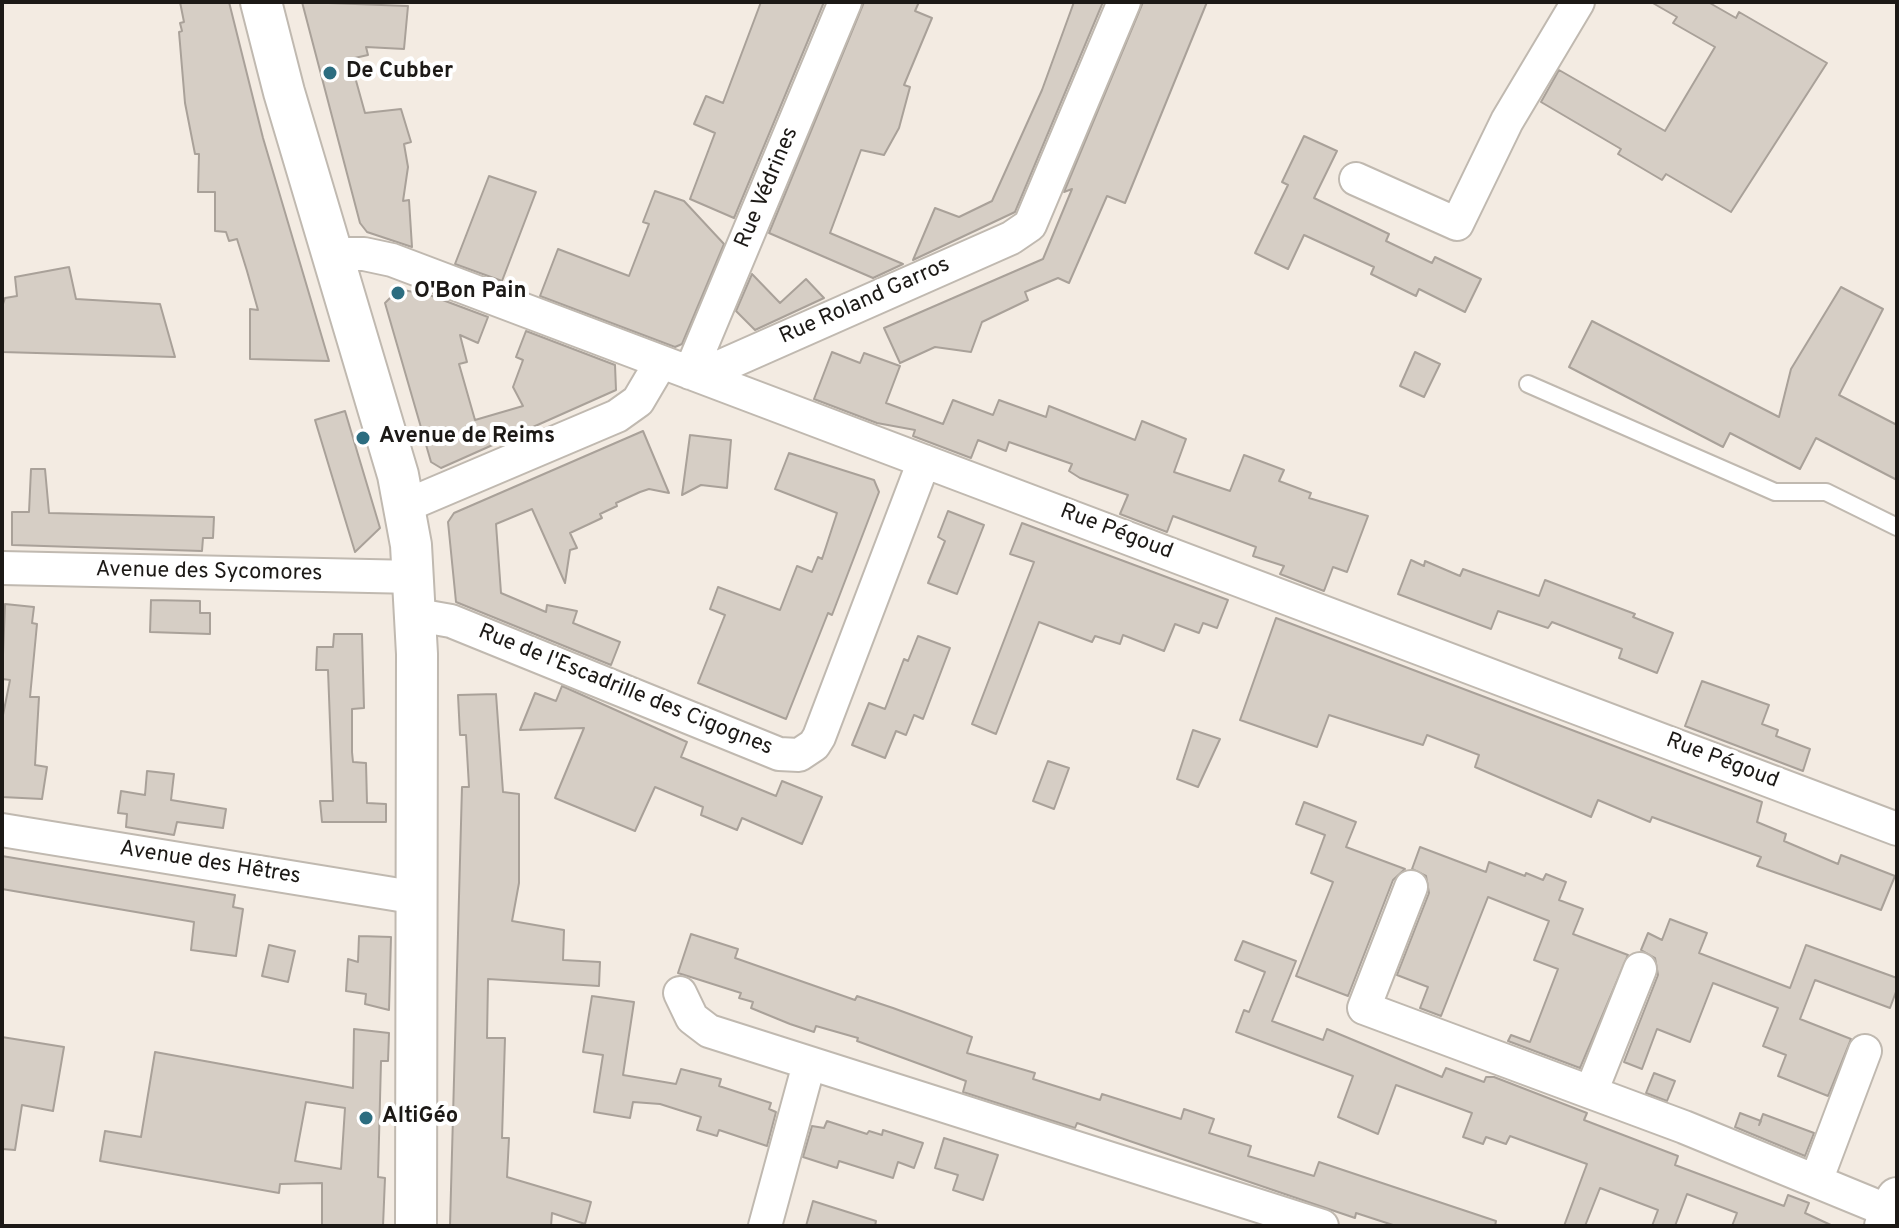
<!DOCTYPE html>
<html>
<head>
<meta charset="utf-8">
<style>
  body { margin:0 }
  #map { position:relative; width:1899px; height:1228px; overflow:hidden; background:#f3ebe2; font-family:Overpass,sans-serif }
  canvas { display:block }
  .frame { position:absolute; inset:0; border:4px solid #1c1916; pointer-events:none }
</style>
</head>
<body>
<div id="map">
<canvas width="1899" height="1228"></canvas>
<div class="frame"></div>
</div>
<script>
const ctx = document.querySelector('canvas').getContext('2d');
ctx.lineJoin = 'round';
function paint(path, color) { ctx.fillStyle = color; ctx.fill(path, 'evenodd'); }
const shape = rows => new Path2D(rows.map(r => 'M' + r).join(''));
function stroke(path, color, width, dash) { ctx.strokeStyle = color; ctx.lineWidth = width; ctx.lineCap = dash ? 'butt' : 'round'; ctx.setLineDash(dash || []); ctx.stroke(path); }
function drawText(font, color, halo, rows, align = 'center') {
  ctx.font = font + ' Overpass,sans-serif'; ctx.lineWidth = 8; ctx.setLineDash([]); ctx.textBaseline = 'middle'; ctx.strokeStyle = halo; ctx.fillStyle = color; for (const [text, x, y, turn = 0] of rows) {
    ctx.save(); ctx.translate(x, y); ctx.rotate((+turn || 0) * Math.PI / 180); ctx.textAlign = isNaN(turn) ? turn : align; if (halo) ctx.strokeText(text, 0, 0); ctx.fillText(text, 0, 0); ctx.restore();
  }
}
const building = shape([
  [180,2,229,2,263,138,329,361,250,359,250,309,258,310,247,271,237,239,229,241,226,232,215,231,215,192,198,192,199,154,195,154,185,103,179,32,182,31,180,23,184,22,180,2],
  [302,2,408,6,404,49,366,47,368,55,350,59,365,113,401,109,411,142,404,144,408,167,403,201,409,200,412,247,367,232,360,223,302,2],
  [761,2,824,2,734,218,690,199,715,133,694,124,706,96,723,103,761,2],
  [864,2,919,2,915,11,932,18,904,85,910,87,899,128,884,155,861,150,830,233,903,264,873,278,769,233,864,2],
  [1074,2,1103,2,1015,212,913,260,935,208,959,217,992,201,1042,90,1074,2],
  [1143,2,1207,2,1125,203,1107,196,1069,283,1058,278,1025,292,1028,300,982,322,971,352,935,347,900,363,884,328,1043,259,1072,189,1064,192,1143,2],
  [1651,2,1708,2,1736,18,1739,12,1827,63,1731,212,1666,174,1662,180,1618,154,1621,149,1541,102,1559,70,1665,131,1715,47,1673,23,1677,17,1651,2],
  [1304,136,1337,151,1314,198,1389,234,1386,241,1432,263,1435,257,1481,279,1465,312,1419,289,1416,296,1371,274,1374,267,1304,235,1288,269,1255,253,1288,185,1282,182,1304,136],
  [489,176,536,192,502,281,455,264,489,176],
  [655,191,684,201,724,244,682,344,675,347,540,296,558,249,629,276,649,224,643,222,655,191],
  [69,267,76,299,160,304,175,357,2,352,2,307,5,298,17,296,15,277,69,267],
  [752,274,780,303,806,279,824,298,755,330,736,311,752,274],
  [1841,287,1883,309,1839,395,1897,425,1897,480,1816,438,1800,469,1730,433,1723,447,1569,367,1592,321,1779,417,1791,369,1841,287],
  [399,289,432,296,488,317,478,343,460,335,467,362,459,364,475,420,523,406,513,387,523,360,516,357,526,331,615,365,616,390,441,468,431,462,385,303,399,289],
  [832,352,860,363,864,353,900,366,886,403,943,424,953,400,993,415,999,400,1046,417,1049,406,1135,440,1142,421,1186,439,1174,472,1230,491,1244,455,1284,470,1279,481,1311,493,1309,498,1368,516,1347,572,1333,567,1324,591,1280,574,1284,566,1253,556,1256,547,1173,516,1167,532,1120,514,1128,495,1080,478,1069,471,1072,464,1009,442,1006,451,978,440,971,458,913,436,915,430,877,423,814,399,832,352],
  [1415,352,1440,364,1424,397,1400,386,1415,352],
  [345,411,380,528,355,552,315,420,345,411],
  [643,431,669,493,649,489,640,492,616,503,617,506,600,514,602,518,570,533,577,548,570,550,565,583,532,509,496,524,501,593,546,612,547,605,577,611,573,623,620,642,611,665,456,602,448,522,454,513,643,431],
  [690,435,731,440,727,488,701,485,682,495,690,435],
  [789,453,874,480,879,492,832,615,828,613,786,719,698,683,725,615,710,609,718,587,780,610,797,566,812,572,818,557,822,559,837,513,775,489,789,453],
  [31,469,45,469,49,513,214,517,213,538,203,538,202,551,12,545,12,512,29,512,31,469],
  [948,511,984,525,957,594,928,583,945,541,938,537,948,511],
  [1022,523,1228,600,1217,628,1203,623,1199,633,1175,624,1164,651,1123,635,1120,644,1095,636,1092,642,1039,622,996,734,972,724,1034,562,1010,554,1022,523],
  [1411,560,1424,566,1425,561,1460,576,1463,569,1539,596,1545,580,1635,614,1633,617,1673,633,1657,673,1619,658,1622,649,1552,622,1548,628,1498,611,1491,629,1398,594,1411,560],
  [151,600,200,601,200,613,210,613,210,634,150,632,151,600],
  [5,604,34,607,32,623,37,624,30,697,39,697,35,765,47,767,42,799,2,797,2,720,10,680,2,679,5,604],
  [1276,618,1762,802,1757,822,1786,834,1784,841,1838,864,1841,855,1895,876,1881,910,1757,866,1761,857,1652,817,1650,822,1598,800,1591,817,1475,767,1479,755,1427,735,1423,745,1329,715,1317,747,1240,720,1276,618],
  [334,634,362,634,364,708,352,709,352,752,353,762,366,763,367,803,386,804,386,822,322,822,320,801,333,801,328,670,316,670,317,647,333,647,334,634],
  [918,636,950,648,923,719,914,715,906,735,896,731,885,758,852,745,869,703,885,709,904,659,908,661,918,636],
  [1702,681,1769,705,1762,724,1778,730,1776,736,1810,749,1803,771,1685,726,1702,681],
  [562,686,687,742,681,757,776,796,782,781,822,797,802,844,742,818,737,830,701,815,703,807,655,787,635,831,555,798,584,728,520,730,535,693,556,701,562,686],
  [496,694,503,792,519,794,519,883,512,921,564,930,563,960,600,962,599,986,488,979,487,1038,505,1038,502,1138,509,1138,507,1177,591,1202,585,1224,552,1213,551,1226,450,1226,462,787,469,787,466,735,460,735,458,695,496,694],
  [1193,730,1220,739,1198,787,1177,779,1193,730],
  [1048,761,1069,768,1054,809,1033,801,1048,761],
  [147,771,174,774,171,800,226,809,223,828,177,822,174,835,126,827,127,814,118,813,121,791,145,795,147,771],
  [1304,802,1356,822,1346,847,1405,869,1393,880,1348,996,1296,976,1333,882,1311,873,1325,835,1296,824,1304,802],
  [1420,847,1486,872,1489,862,1525,876,1526,873,1543,880,1546,874,1566,882,1559,900,1583,909,1573,934,1628,955,1580,1068,1508,1041,1511,1035,1530,1042,1558,969,1534,960,1549,921,1488,897,1441,1016,1420,1008,1428,987,1397,975,1429,893,1426,876,1412,869,1420,847],
  [2,856,235,895,233,907,243,909,236,956,191,950,194,922,2,889,2,856],
  [1670,919,1707,933,1699,953,1790,988,1806,945,1897,978,1897,989,1890,1008,1815,980,1800,1019,1851,1039,1828,1096,1778,1076,1786,1055,1763,1046,1778,1008,1713,983,1690,1042,1657,1029,1642,1069,1624,1062,1658,975,1655,958,1641,950,1648,933,1662,940,1670,919],
  [691,934,738,949,735,958,855,1000,857,996,893,1008,972,1037,967,1053,1035,1073,1033,1079,1100,1100,1102,1094,1181,1119,1184,1109,1214,1119,1209,1133,1251,1146,1248,1156,1314,1176,1319,1162,1496,1221,1495,1226,1396,1226,1356,1213,1355,1218,1077,1123,1075,1128,963,1092,966,1081,857,1041,858,1038,816,1026,814,1032,790,1024,751,1008,753,1002,739,998,741,993,678,973,691,934],
  [359,936,391,937,389,1010,365,1004,366,994,346,991,348,959,358,962,359,936],
  [1243,941,1296,961,1272,1021,1323,1040,1327,1029,1442,1077,1446,1068,1484,1082,1486,1077,1494,1077,1587,1113,1584,1120,1678,1156,1675,1165,1784,1206,1788,1195,1809,1203,1805,1213,1833,1226,1732,1226,1737,1213,1687,1194,1675,1226,1652,1226,1658,1210,1600,1188,1585,1226,1564,1226,1587,1164,1510,1136,1506,1144,1486,1137,1483,1144,1463,1137,1472,1113,1396,1085,1378,1134,1338,1117,1353,1076,1236,1032,1244,1010,1249,1012,1265,972,1235,960,1243,941],
  [269,945,295,951,288,982,262,976,269,945],
  [592,996,634,1002,623,1075,676,1084,681,1069,721,1079,719,1086,771,1103,769,1109,776,1112,767,1146,719,1130,717,1136,697,1130,701,1117,660,1104,633,1102,630,1118,594,1112,603,1055,583,1052,592,996],
  [354,1029,389,1033,388,1061,381,1061,378,1177,385,1178,383,1226,322,1225,322,1183,280,1184,279,1193,100,1161,105,1131,141,1137,155,1052,353,1088,354,1029],
  [306,1102,345,1108,341,1169,295,1161,306,1102],
  [2,1037,64,1047,53,1111,22,1105,15,1150,2,1149,2,1037],
  [1654,1073,1675,1081,1667,1101,1646,1093,1654,1073],
  [1740,1113,1761,1121,1759,1125,1763,1114,1814,1133,1805,1156,1735,1127,1740,1113],
  [827,1121,867,1134,869,1131,882,1135,883,1130,923,1143,914,1168,898,1162,893,1178,839,1161,837,1168,803,1157,812,1126,824,1128,827,1121],
  [944,1138,998,1155,983,1200,953,1190,958,1175,935,1168,944,1138],
  [813,1201,876,1221,875,1226,806,1226,813,1201]
]);
const service = shape([
  [1528,384,1775,492,1826,492,1897,527]
]);
const minor = shape([
  [1356,179,1457,224,1507,121,1578,2],
  [331,254,364,254,392,260,1897,829],
  [690,373,845,2],
  [699,376,1011,238,1030,225,1124,2],
  [405,506,617,416,638,401,661,362],
  [2,568,415,577],
  [417,615,451,621,779,754,799,755,814,745,819,737,924,461],
  [2,830,418,898],
  [1411,887,1364,1008,1684,1127,1891,1212],
  [680,993,692,1018,709,1031,1322,1226],
  [1591,1092,1640,969],
  [1816,1181,1865,1051],
  [765,1226,809,1064]
]);
const tertiary = shape([
  [261,2,284,92,398,475,411,545,417,654,416,1226],
  [1885,1226,1897,1198]
]);
const markers = [
  [330,73,8,"#2c6d80"],
  [398,293,8,"#2c6d80"],
  [363,438,8,"#2c6d80"],
  [366,1118,8,"#2c6d80"]
];
const poiNames = [
  ["De Cubber",346,73],
  ["O'Bon Pain",414,293],
  ["Avenue de Reims",379,438],
  ["AltiGéo",382,1118]
];
const streetNames = [
  ["Rue Védrines",768,188,-67],
  ["Rue Roland Garros",865,302,-24],
  ["Rue Pégoud",1116,533,21],
  ["Avenue des Sycomores",209,573,1],
  ["Rue de l'Escadrille des Cigognes",625,691,22],
  ["Rue Pégoud",1722,762,21],
  ["Avenue des Hêtres",210,864,9]
];
paint(building, '#d6cec5');
stroke(building, '#a9a199', 2);
stroke(service, '#c0b9b0', 20);
stroke(minor, '#c0b9b0', 36);
stroke(tertiary, '#c0b9b0', 44);
stroke(service, '#fff', 16);
stroke(minor, '#fff', 32);
stroke(tertiary, '#fff', 40);
for (const [x, y, r, color] of markers) { const dot = new Path2D(); dot.arc(x, y, r, 0, 2 * Math.PI); ctx.fillStyle = color; ctx.fill(dot); stroke(dot, '#fff', 3); }
drawText('bold 22px', '#1c1916', '#fff', poiNames, 'left');
drawText('22px', '#1c1916', '#fff', streetNames);
</script>
</body>
</html>
